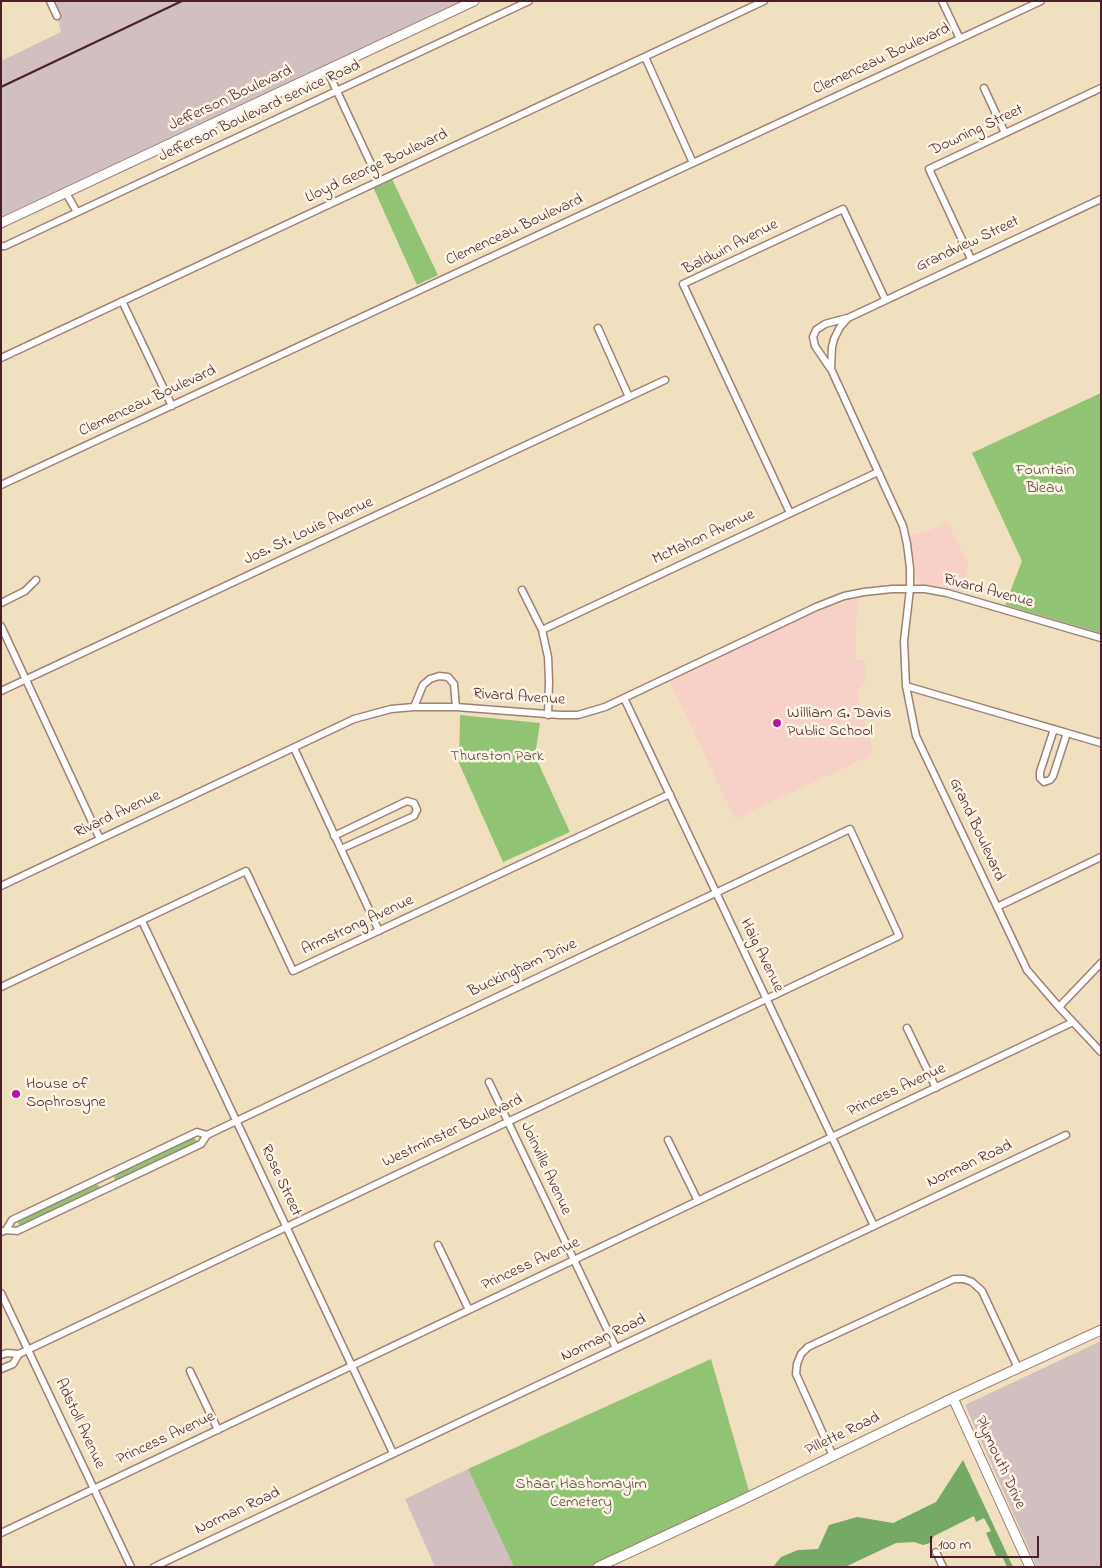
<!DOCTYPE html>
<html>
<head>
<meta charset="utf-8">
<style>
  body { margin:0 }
  #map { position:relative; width:1102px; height:1568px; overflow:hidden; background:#f1e0bf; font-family:"Indie Flower",sans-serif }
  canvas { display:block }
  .frame { position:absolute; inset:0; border:2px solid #4a1f2b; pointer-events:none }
  .scale { position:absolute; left:930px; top:1536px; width:109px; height:22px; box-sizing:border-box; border:2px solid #4a1f2b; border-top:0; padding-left:6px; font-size:15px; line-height:18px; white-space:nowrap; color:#4a1f2b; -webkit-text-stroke:4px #fcf5e5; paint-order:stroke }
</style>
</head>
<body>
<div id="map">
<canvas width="1102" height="1568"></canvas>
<div class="frame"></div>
<div class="scale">100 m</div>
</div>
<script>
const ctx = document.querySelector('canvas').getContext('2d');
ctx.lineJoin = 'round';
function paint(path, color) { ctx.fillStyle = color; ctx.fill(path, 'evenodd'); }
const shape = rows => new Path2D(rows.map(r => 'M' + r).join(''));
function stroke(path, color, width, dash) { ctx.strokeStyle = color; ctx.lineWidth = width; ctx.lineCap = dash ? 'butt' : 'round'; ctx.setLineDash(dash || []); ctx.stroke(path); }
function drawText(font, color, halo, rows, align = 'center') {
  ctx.font = font + ' "Indie Flower",sans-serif'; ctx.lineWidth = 5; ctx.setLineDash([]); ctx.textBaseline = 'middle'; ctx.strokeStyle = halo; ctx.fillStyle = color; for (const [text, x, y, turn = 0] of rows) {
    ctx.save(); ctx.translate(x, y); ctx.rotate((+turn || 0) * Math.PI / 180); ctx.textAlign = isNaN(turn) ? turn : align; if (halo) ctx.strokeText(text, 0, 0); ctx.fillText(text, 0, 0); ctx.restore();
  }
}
const built = shape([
  [947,521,969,565,961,592,917,582,910,535,928,531],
  [857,598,856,660,865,660,866,682,857,692,874,754,735,819,670,682,807,615]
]);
const industrial = shape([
  [50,1,464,1,1,217,1,61,61,32,57,16],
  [1101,1341,1101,1567,1037,1567,965,1405],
  [468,1469,514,1567,435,1567,405,1499]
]);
const green = shape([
  [392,179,438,275,417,285,373,187],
  [1101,393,1101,633,1005,605,1022,561,972,453],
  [460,715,540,723,535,756,570,832,503,862,459,763],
  [193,1137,197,1141,195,1144,117,1180,115,1180,114,1177,116,1174],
  [96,1184,100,1187,98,1190,21,1226,19,1225,18,1222,20,1220],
  [711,1359,749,1491,589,1567,514,1567,468,1469]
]);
const forest = shape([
  [963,1460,1013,1567,1007,1567,1002,1556,997,1558,986,1533,991,1531,984,1518,976,1522,974,1516,934,1536,930,1543,923,1545,914,1542,896,1543,845,1567,773,1567,781,1557,798,1550,818,1549,829,1525,857,1517,893,1523,936,1502]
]);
const street = shape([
  [50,1,57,16],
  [942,1,960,39],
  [645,57,693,163],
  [327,70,379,181],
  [984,88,1005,133],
  [66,193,77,212],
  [1101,199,848,318,840,327,834,339,832,347,831,369,903,526,907,544,910,568,910,589,904,641,906,686,916,736,1027,970,1059,1007,1101,1052],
  [1,246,5,246,529,1],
  [971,259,929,169,1101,88],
  [122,301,172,406],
  [598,328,629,397],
  [1,358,764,1],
  [830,368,815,346,813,337,816,330,825,324,847,318],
  [1,485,1041,1],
  [790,513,683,284,843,209,885,299],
  [522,590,542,630,548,657,549,681,548,715],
  [1,603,25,591,36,580],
  [1,626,100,839],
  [542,630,878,472],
  [906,686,1101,743],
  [1,691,665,380],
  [624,698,874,1226],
  [414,707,423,685,430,679,439,676,448,677,454,684,456,707],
  [1054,729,1040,772,1040,778,1044,782,1050,780,1053,776,1067,733],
  [294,748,379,931],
  [334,836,407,801,414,803,417,810,414,816,341,849],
  [1,886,354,719,391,709,414,707,456,707,560,715,578,715,605,707,816,607,844,596,864,592,892,589,925,589,947,593,1101,638],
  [997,907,1101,857],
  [142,921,393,1453],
  [1,987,246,871,293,971,670,794],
  [1059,1007,1101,963],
  [907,1028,936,1088],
  [489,1082,616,1348],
  [668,1140,698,1201],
  [6,1230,12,1220,197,1132,207,1135],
  [1,1232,6,1230,17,1231,201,1144,207,1135,850,829,899,936,19,1354,7,1353,1,1355],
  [438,1245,469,1310],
  [1,1293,131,1567],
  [1,1369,13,1364,19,1354],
  [190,1371,218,1430],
  [833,1456,796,1374,797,1364,801,1354,808,1347,954,1279,964,1279,972,1282,982,1291,1018,1368],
  [1,1533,1073,1022],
  [936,1552,943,1567],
  [154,1567,1066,1135]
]);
const secondary = shape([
  [1,223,474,1],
  [953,1398,1030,1567],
  [598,1567,738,1502,953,1398,1101,1330]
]);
const rail = shape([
  [1,87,182,1]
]);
const markers = [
  [777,723,5,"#b5179e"],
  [16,1094,5,"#b5179e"]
];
const streetNames = [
  ["Clemenceau Boulevard",882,60,-25],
  ["Jefferson Boulevard",231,99,-25],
  ["Jefferson Boulevard service Road",260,112,-25],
  ["Downing Street",977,131,-25],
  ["Lloyd George Boulevard",377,167,-25],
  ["Clemenceau Boulevard",515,231,-25],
  ["Grandview Street",968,245,-25],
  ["Baldwin Avenue",731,248,-27],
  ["Clemenceau Boulevard",148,402,-25],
  ["Jos. St. Louis Avenue",309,532,-25],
  ["McMahon Avenue",704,538,-25],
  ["Rivard Avenue",988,592,15],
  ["Rivard Avenue",519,698,4],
  ["Rivard Avenue",118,815,-25],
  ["Grand Boulevard",976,830,65],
  ["Armstrong Avenue",358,926,-25],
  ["Haig Avenue",761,956,64],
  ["Buckingham Drive",523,969,-25],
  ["Princess Avenue",897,1091,-25],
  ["Westminster Boulevard",453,1132,-25],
  ["Norman Road",970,1165,-25],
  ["Joinville Avenue",545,1169,65],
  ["Rose Street",280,1181,65],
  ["Princess Avenue",531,1265,-25],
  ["Norman Road",604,1339,-25],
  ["Adstoll Avenue",79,1424,65],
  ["Pillette Road",843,1435,-26],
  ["Princess Avenue",166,1439,-25],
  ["Plymouth Drive",999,1463,65],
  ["Norman Road",238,1512,-25]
];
const parkNames = [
  ["Fountain",1045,471],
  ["Bleau",1045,489],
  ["Thurston Park",497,757],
  ["Shaar Hashomayim",581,1485],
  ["Cemetery",581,1503]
];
const poiNames = [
  ["William G. Davis",787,714],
  ["Public School",787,732],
  ["House of",26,1085],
  ["Sophrosyne",26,1103]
];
paint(built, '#f7d1c8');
paint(industrial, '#d2bfc0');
paint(green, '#91c374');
paint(forest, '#74a966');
stroke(street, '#9e8075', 9);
stroke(secondary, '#9e8075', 11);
stroke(street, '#fff', 6);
stroke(secondary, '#fff', 9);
stroke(rail, '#4a1f2b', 2);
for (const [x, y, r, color] of markers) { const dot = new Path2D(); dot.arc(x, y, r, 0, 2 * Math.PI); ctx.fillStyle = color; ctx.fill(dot); stroke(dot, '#fcf5e5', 2); }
drawText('16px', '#4a1f2b', '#fcf5e5', streetNames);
drawText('16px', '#5f5041', '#fcf5e5', parkNames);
drawText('16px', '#4a1f2b', '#fcf5e5', poiNames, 'left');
</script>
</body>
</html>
